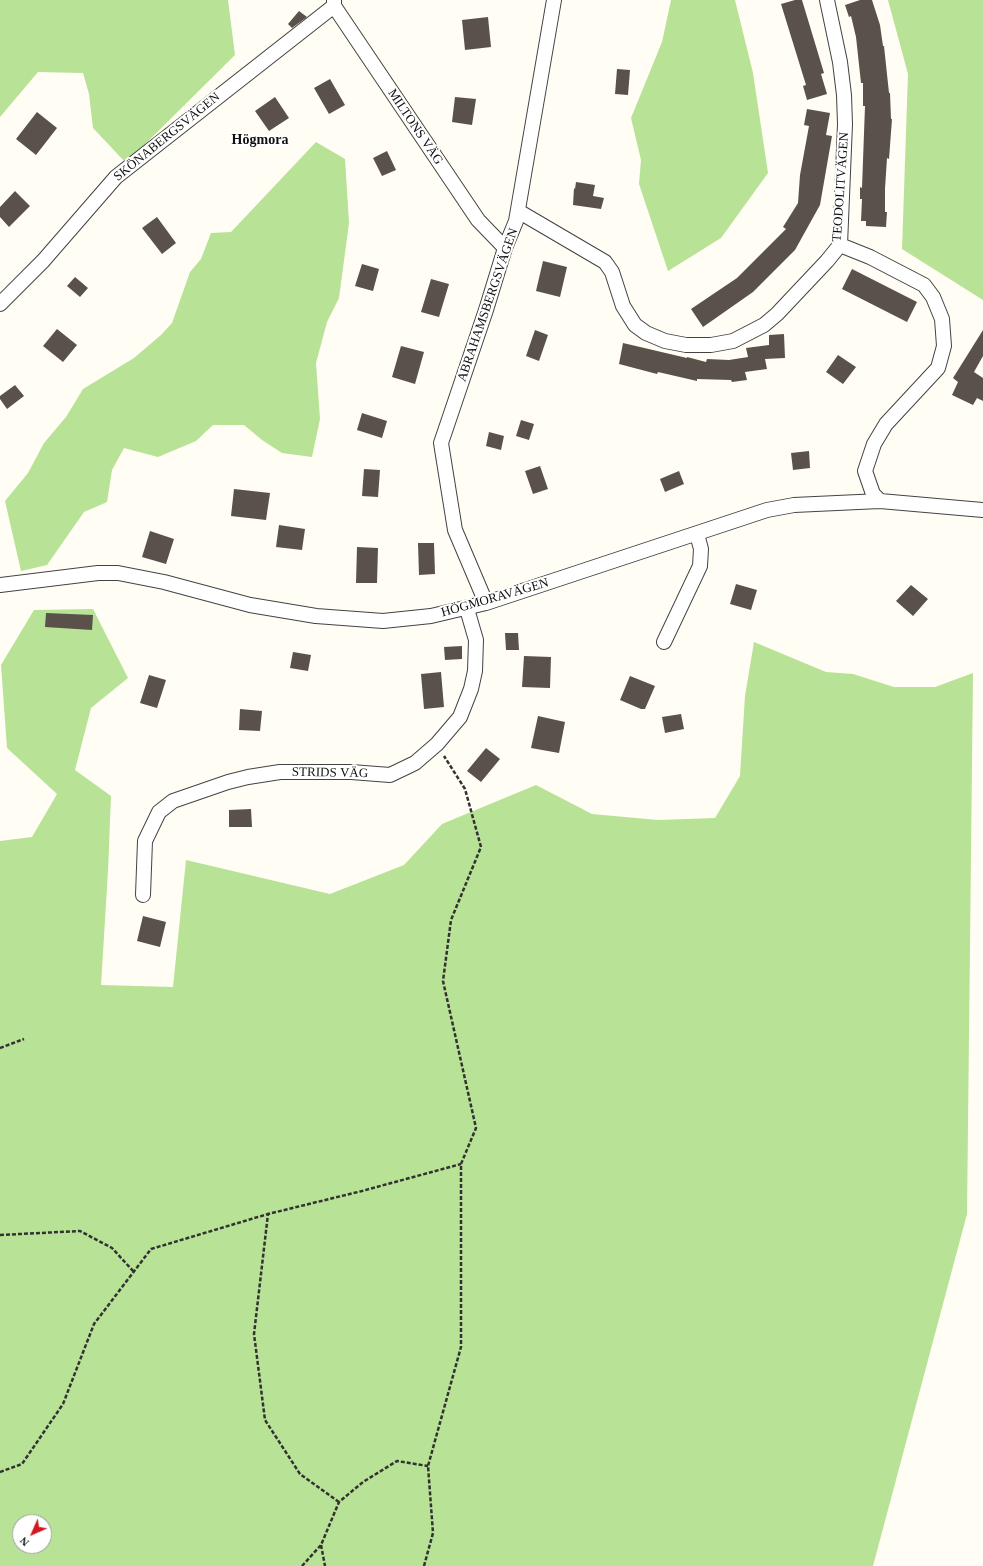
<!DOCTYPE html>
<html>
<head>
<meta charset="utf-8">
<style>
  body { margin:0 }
  #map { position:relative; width:983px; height:1566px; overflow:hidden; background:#fffdf4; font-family:Georgia,serif }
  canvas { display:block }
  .north { position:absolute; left:12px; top:1514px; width:40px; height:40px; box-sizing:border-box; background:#fff; border:1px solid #9f9f9f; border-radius:50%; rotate:225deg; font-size:11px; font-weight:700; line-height:16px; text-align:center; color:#101010 }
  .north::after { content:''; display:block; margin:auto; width:14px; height:18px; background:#d11722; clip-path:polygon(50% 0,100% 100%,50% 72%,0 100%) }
</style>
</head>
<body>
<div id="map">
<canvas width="983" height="1566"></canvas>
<div class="north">N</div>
</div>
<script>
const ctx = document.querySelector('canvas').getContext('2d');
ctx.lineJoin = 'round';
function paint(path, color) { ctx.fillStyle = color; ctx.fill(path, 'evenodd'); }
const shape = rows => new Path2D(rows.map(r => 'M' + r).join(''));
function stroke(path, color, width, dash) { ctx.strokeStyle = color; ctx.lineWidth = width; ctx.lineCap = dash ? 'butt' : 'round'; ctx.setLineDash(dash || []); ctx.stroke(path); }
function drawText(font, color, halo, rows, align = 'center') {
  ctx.font = font + ' Georgia,serif'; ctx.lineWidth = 4; ctx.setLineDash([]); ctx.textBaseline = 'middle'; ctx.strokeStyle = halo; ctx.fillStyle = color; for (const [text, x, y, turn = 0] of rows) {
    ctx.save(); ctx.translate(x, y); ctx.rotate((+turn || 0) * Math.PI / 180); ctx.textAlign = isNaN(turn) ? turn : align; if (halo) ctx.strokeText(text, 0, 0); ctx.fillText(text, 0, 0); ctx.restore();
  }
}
const forest = shape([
  [0,0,228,0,235,55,126,163,93,128,89,94,83,73,38,72,0,117],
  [671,0,735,0,753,73,768,173,721,238,668,271,639,184,641,160,631,118,662,42],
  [888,0,983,0,983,300,902,249,908,74],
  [316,142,345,159,349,223,339,298,327,322,316,363,320,419,312,457,282,453,262,440,244,425,213,425,196,441,158,457,124,448,112,470,107,502,84,512,47,565,21,571,5,501,28,473,44,443,66,417,83,389,134,358,161,335,172,323,190,272,201,259,211,233,231,232],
  [93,609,128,678,91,708,75,770,111,796,108,871,101,985,173,987,186,860,330,894,404,865,442,824,536,785,592,814,658,820,715,818,740,776,745,696,754,642,826,672,853,674,894,687,935,687,973,673,967,1214,873,1566,0,1566,0,841,32,837,57,794,7,748,1,665,34,610],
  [20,1522,44,1522,44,1546,20,1546]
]);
const building = shape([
  [795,0,802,0,824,73,821,74,827,94,807,100,803,86,806,85,781,4],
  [860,0,872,0,880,25,883,46,884,46,889,93,890,93,891,119,892,119,889,159,887,158,885,189,885,212,887,212,886,227,866,226,866,221,861,221,862,199,860,199,860,187,862,188,865,106,863,106,863,83,861,83,856,37,851,16,849,17,845,5],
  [299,11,307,17,292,28,288,24],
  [488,17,491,47,465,50,462,20],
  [617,69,630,70,628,95,615,94],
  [330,79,345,105,329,114,314,88],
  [275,97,289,118,269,131,255,111],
  [455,97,476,99,472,125,452,122],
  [807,109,830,113,826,135,832,136,820,205,795,250,753,292,703,327,691,309,737,278,786,229,783,227,798,203,800,175,809,126,804,125],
  [37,112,57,128,36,155,16,139],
  [387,151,396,170,382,176,373,158],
  [576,182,595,185,593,196,604,198,601,209,573,205,574,188,575,189],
  [15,191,30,206,9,227,0,217,0,207],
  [157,217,176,243,162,254,142,228],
  [543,261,567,267,560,297,536,291],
  [362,264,379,269,373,291,355,286],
  [852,269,917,302,907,322,842,289],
  [75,277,88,288,80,297,67,286],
  [431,279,449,284,439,317,421,312],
  [57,329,77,345,63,362,43,346],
  [535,330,548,335,539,361,526,356],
  [983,330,983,356,974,372,983,378,983,401,977,398,973,405,952,395,958,382,953,378],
  [784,334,785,358,765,359,767,369,745,372,747,380,732,382,731,380,697,379,697,381,658,372,657,374,619,364,623,343,687,358,687,357,706,362,707,359,729,360,748,357,746,348,769,345,769,335],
  [401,346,424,352,415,384,392,377],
  [838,355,856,367,843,384,826,372],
  [15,385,24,396,7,409,0,399,0,396],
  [362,413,387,421,382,438,357,430],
  [521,420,534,424,529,440,516,436],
  [489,432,504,436,501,450,486,446],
  [809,451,810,468,793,470,791,453],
  [540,466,548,489,533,494,525,471],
  [364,469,380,470,378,497,362,496],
  [679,471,684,484,665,492,660,479],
  [234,489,270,493,266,520,231,516],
  [279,525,305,529,302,550,276,547],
  [150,531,174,539,166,564,142,557],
  [418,543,434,543,435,574,419,575],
  [357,547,378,548,377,583,356,583],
  [736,584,757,590,751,610,730,604],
  [911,585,928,599,913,616,896,601],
  [46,613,93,615,92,630,45,627],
  [505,633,518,633,519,650,506,650],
  [462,646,462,659,445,660,444,647],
  [293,652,311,655,308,671,290,668],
  [524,656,551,657,550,688,522,687],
  [441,672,444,707,424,709,421,674],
  [149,675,166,680,157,708,140,703],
  [630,676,655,686,645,709,641,709,620,700],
  [240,709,262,711,260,731,239,730],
  [681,714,684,729,665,733,662,717],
  [538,716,565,722,559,753,531,748],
  [486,748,500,759,481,782,467,771],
  [251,809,252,827,229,827,229,810],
  [143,916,166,922,160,947,137,941]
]);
const path = shape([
  [0,1048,24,1039],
  [0,1235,80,1231,112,1248,134,1272],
  [0,1472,22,1464,63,1404,94,1324,151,1249,268,1214],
  [339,1502,300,1474,265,1420,254,1334,268,1214,362,1191,461,1164],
  [321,1545,325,1566],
  [302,1566,321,1545,339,1502,363,1482,397,1461,428,1466],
  [424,1566,433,1533,428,1466,461,1347,461,1164,476,1128,443,981,451,920,481,847,465,789,444,756]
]);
const minor = shape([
  [334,0,334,6,478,220,505,248],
  [518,211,605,262,612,272,623,306,635,325,646,333,665,341,686,345,711,345,733,341,764,325,777,314,827,261,840,245,845,124,844,95,840,62,827,0],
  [840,245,870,257,924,285,933,297,942,319,944,346,938,368,886,424,874,444,865,471,873,494,880,501],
  [0,304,43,261,116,177,334,6],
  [0,585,98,573,118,573,164,582,250,605,316,616,383,621,431,616,486,603,767,510,794,505,880,501,983,510],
  [486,603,455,530,441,443,486,310,505,248,516,221,554,0],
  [664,642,700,566,701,549,697,534],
  [143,895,145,841,159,812,173,801,228,782,248,777,280,772,351,772,390,775,415,763,437,744,460,717,471,689,475,671,476,640,467,609]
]);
const streetNames = [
  ["MILTONS VÄG",415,127,56],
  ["SKÖNABERGSVÄGEN",167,137,-39],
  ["TEODOLITVÄGEN",841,187,-86],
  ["ABRAHAMSBERGSVÄGEN",488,305,-71],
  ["HÖGMORAVÄGEN",495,598,-16],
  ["STRIDS VÄG",330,773,1]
];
const neighbourhoodNames = [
  ["Högmora",260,140]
];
paint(forest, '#b8e295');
paint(building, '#5a514b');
stroke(minor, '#434343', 16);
stroke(path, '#323232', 2.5, [4, 2]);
stroke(minor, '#fff', 14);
drawText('13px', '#101010', '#fff', streetNames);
drawText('bold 14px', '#101010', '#fff', neighbourhoodNames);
</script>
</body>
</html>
